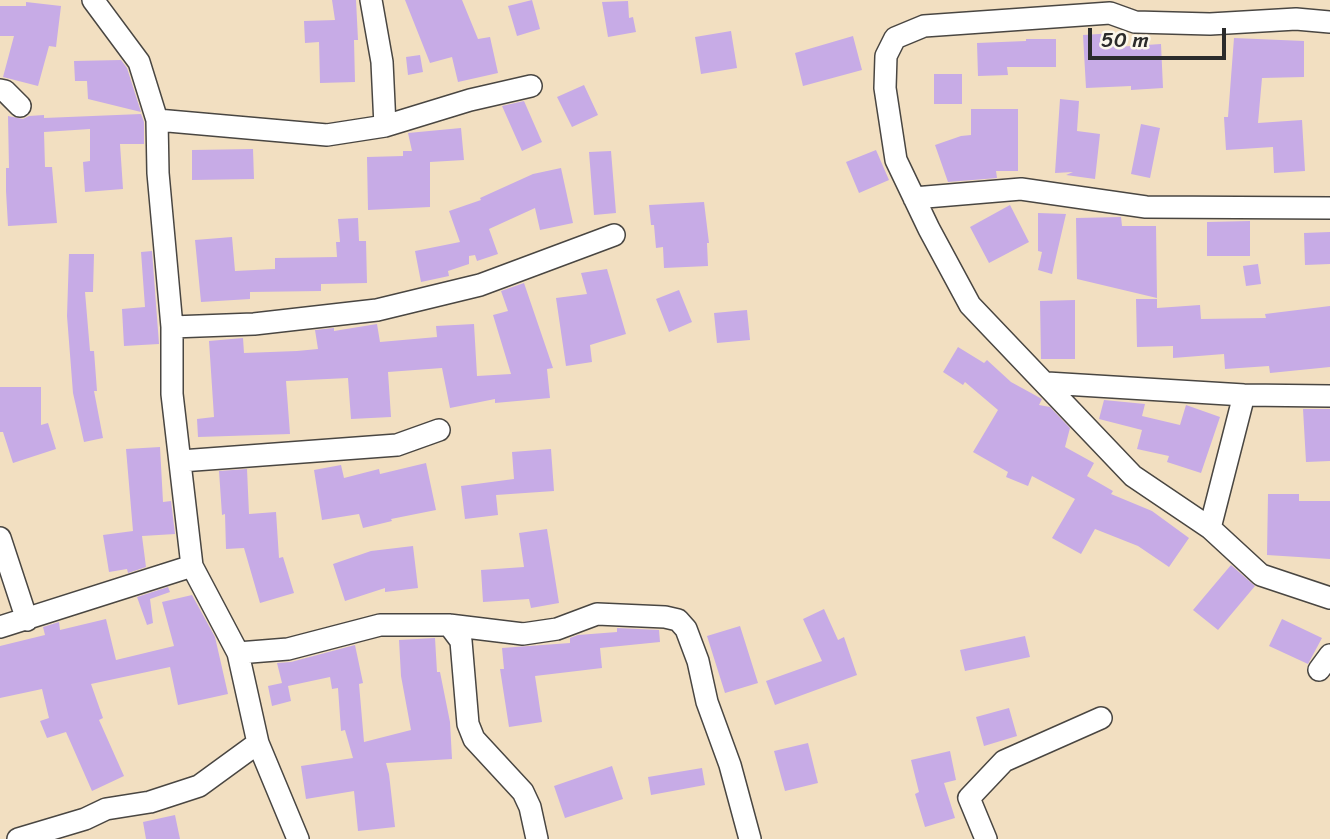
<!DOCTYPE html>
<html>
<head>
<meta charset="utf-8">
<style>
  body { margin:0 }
  #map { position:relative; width:1330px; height:839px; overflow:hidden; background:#f2dfc1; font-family:Sriracha,sans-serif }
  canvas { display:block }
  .scale { position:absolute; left:1088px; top:28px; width:138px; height:32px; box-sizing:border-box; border:4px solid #2b2b2b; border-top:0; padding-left:9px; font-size:21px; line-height:24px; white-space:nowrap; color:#2b2b2b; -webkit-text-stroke:5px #fbf7ec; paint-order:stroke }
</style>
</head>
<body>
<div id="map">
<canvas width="1330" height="839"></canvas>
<div class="scale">50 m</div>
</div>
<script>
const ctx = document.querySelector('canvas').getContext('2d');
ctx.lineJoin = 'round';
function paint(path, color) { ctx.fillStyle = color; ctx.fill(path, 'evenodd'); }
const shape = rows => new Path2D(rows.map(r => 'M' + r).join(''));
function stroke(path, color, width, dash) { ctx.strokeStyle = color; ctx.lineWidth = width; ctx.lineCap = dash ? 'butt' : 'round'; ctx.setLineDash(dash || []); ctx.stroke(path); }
const building = shape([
  [332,0,356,0,358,40,354,40,355,82,320,83,319,42,305,43,304,21,335,20],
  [405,0,462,0,478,39,490,37,498,73,458,82,452,57,430,63],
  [532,0,540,29,517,36,508,6],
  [628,1,629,18,633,17,636,32,608,37,602,2],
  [26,2,61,6,56,47,49,46,38,86,3,77,14,36,0,36,0,6,26,6],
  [731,31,737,68,701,74,695,37],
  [1115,33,1116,47,1161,44,1163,88,1131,90,1131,86,1086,88,1083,35],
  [853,36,862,70,803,86,795,53],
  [1234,38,1304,41,1304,77,1262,78,1258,123,1302,120,1305,171,1274,173,1273,147,1226,150,1224,117,1228,117],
  [1026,39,1056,39,1056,67,1007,67,1008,75,978,76,977,43,1026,41],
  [420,55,423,72,408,75,406,57],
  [121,60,127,68,141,112,88,99,87,81,75,81,74,61],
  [934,74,962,74,962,104,934,104],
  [584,85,598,115,572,127,557,97],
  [1060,99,1079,101,1077,131,1100,134,1095,179,1066,175,1073,172,1055,173],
  [524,101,542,142,522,151,502,106],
  [971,109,1018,109,1018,171,996,171,997,178,948,182,935,145,961,136,971,135],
  [141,114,144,122,144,144,120,144,123,189,85,192,83,162,90,161,90,129,44,132,45,167,52,167,57,223,8,226,6,191,6,168,9,168,8,116,23,119,29,116,44,115,44,118],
  [1141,124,1160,128,1150,178,1131,174],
  [461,128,464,160,430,162,430,207,368,210,367,157,403,156,403,151,412,151,408,133],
  [253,149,254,179,192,180,192,150],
  [876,150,889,180,859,193,846,162],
  [611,151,616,213,594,215,589,152],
  [561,168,573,223,540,230,535,208,489,229,498,254,477,261,475,255,469,256,469,264,448,271,449,276,421,282,415,251,460,242,449,211,481,200,480,198,533,174],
  [704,202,709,243,707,243,708,266,664,268,663,247,656,248,654,225,651,225,649,205],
  [1010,205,1029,242,989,263,970,227],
  [1038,213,1066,214,1052,274,1038,270,1042,252,1038,251],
  [1121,217,1122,226,1156,226,1157,298,1077,279,1076,218],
  [358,218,359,241,366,241,367,283,321,284,321,291,250,292,250,299,201,302,195,240,232,237,235,271,275,269,275,258,337,257,336,242,340,242,338,219],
  [1250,221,1250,256,1207,256,1207,222],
  [1330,232,1330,264,1305,265,1304,233],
  [152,251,159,344,124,346,122,309,145,307,141,252],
  [69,254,94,254,93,292,85,292,90,351,94,351,97,391,94,391,103,438,84,442,73,393,67,316],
  [1258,264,1261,284,1246,286,1243,266],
  [607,269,626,334,590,345,592,362,566,366,556,298,587,294,581,273],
  [524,283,553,368,547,369,550,398,495,403,495,399,450,408,442,368,388,372,391,417,351,419,348,378,286,381,290,434,198,437,197,419,214,417,209,341,243,338,244,353,297,351,318,349,315,330,334,328,334,331,377,324,380,342,437,337,436,326,474,324,477,376,511,374,493,315,508,311,501,291],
  [679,290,692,322,669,332,656,299],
  [1136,299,1157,299,1157,308,1200,305,1201,319,1266,318,1265,314,1330,306,1330,367,1270,373,1269,366,1225,369,1224,354,1173,358,1173,346,1137,347],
  [1075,300,1075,359,1041,359,1040,301],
  [747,310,750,340,717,343,714,313],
  [958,347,984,363,987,360,1011,382,1042,399,1039,405,1050,407,1070,428,1065,447,1094,463,1087,476,1113,491,1111,494,1152,511,1189,538,1169,567,1138,546,1095,529,1081,554,1052,538,1075,499,1032,476,1028,486,1006,477,1008,472,973,452,998,410,965,382,963,385,943,372],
  [0,387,41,387,41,425,48,423,56,449,13,463,3,432,0,432],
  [1104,400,1145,404,1142,416,1180,425,1186,405,1220,417,1201,473,1167,462,1169,456,1137,449,1142,430,1099,419],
  [1303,409,1330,409,1330,461,1306,462],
  [160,447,163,502,171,501,175,534,142,536,146,567,128,573,127,569,109,572,103,535,133,531,126,449],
  [551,449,554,491,496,495,498,515,465,519,461,486,514,479,512,452],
  [426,463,436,510,391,519,392,521,363,528,359,514,322,520,314,470,341,465,344,478,379,469,380,474],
  [247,469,249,514,276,512,279,558,283,557,294,593,260,603,244,548,226,549,225,514,222,515,219,471],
  [1268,494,1299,494,1299,501,1330,501,1330,559,1267,555],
  [547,529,559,603,531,608,529,599,483,602,481,570,524,567,519,533],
  [413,546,418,588,385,592,385,588,345,601,333,564,371,551],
  [1231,565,1255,586,1218,630,1193,610],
  [168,587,170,592,150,599,153,623,147,625,137,597],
  [192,595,215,637,228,694,178,705,170,667,91,684,103,718,99,720,124,776,92,791,66,732,47,738,40,721,49,718,42,689,0,698,0,646,45,635,43,627,59,622,60,630,106,619,116,660,174,646,162,602],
  [824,609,838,640,844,637,857,675,775,705,766,681,822,661,803,619],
  [1282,619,1322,638,1308,664,1269,646],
  [740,626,758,683,725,693,707,636],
  [617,628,659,630,660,642,600,648,602,668,535,676,542,722,509,727,500,669,504,669,502,648,570,643,570,638,578,635,617,632],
  [1025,636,1030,657,965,671,960,650],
  [435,638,437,672,440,672,450,722,452,759,386,763,389,774,395,827,358,831,354,791,306,799,301,766,353,758,345,730,341,731,338,688,332,689,330,677,288,686,291,701,272,706,268,686,282,683,277,663,291,662,355,645,363,683,359,684,364,742,411,730,401,676,399,640],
  [1009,708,1017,736,984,746,976,717],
  [808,743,818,783,785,791,774,751],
  [950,751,956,780,944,783,955,818,925,827,915,794,919,792,911,760],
  [612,766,623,799,565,818,554,786],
  [702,768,705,785,651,795,648,777],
  [175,815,180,839,146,839,143,822]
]);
const minor = shape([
  [93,0,139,62,157,120,158,173,172,327,172,394,192,566,238,653,258,743,298,839],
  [371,0,382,62,385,126],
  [1330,22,1296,19,1210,24,1135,22,1110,13,924,26,895,38,886,56,885,88,896,160,929,229,970,305,1133,476,1210,528,1261,575,1330,598],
  [0,90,5,91,20,106],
  [157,120,327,135,385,126,470,100,531,86],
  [914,198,1021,189,1146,207,1330,208],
  [172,327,254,324,377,310,480,285,614,235],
  [1047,383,1244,395,1330,396],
  [181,461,397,445,439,430],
  [1210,528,1244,395],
  [0,538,27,620],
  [449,625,461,641,468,724,474,739,523,792,530,807,537,839],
  [0,627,192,566],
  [238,653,288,649,380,625,449,625,523,634,557,629,597,614,665,617,678,620,686,629,698,661,707,702,730,765,750,839],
  [1319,670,1330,655],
  [18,839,85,819,106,809,150,802,199,786,258,743],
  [986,839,969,798,1004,761,1101,718]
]);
paint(building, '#c7abe6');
stroke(minor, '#494642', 24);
stroke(minor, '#fff', 21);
</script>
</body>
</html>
